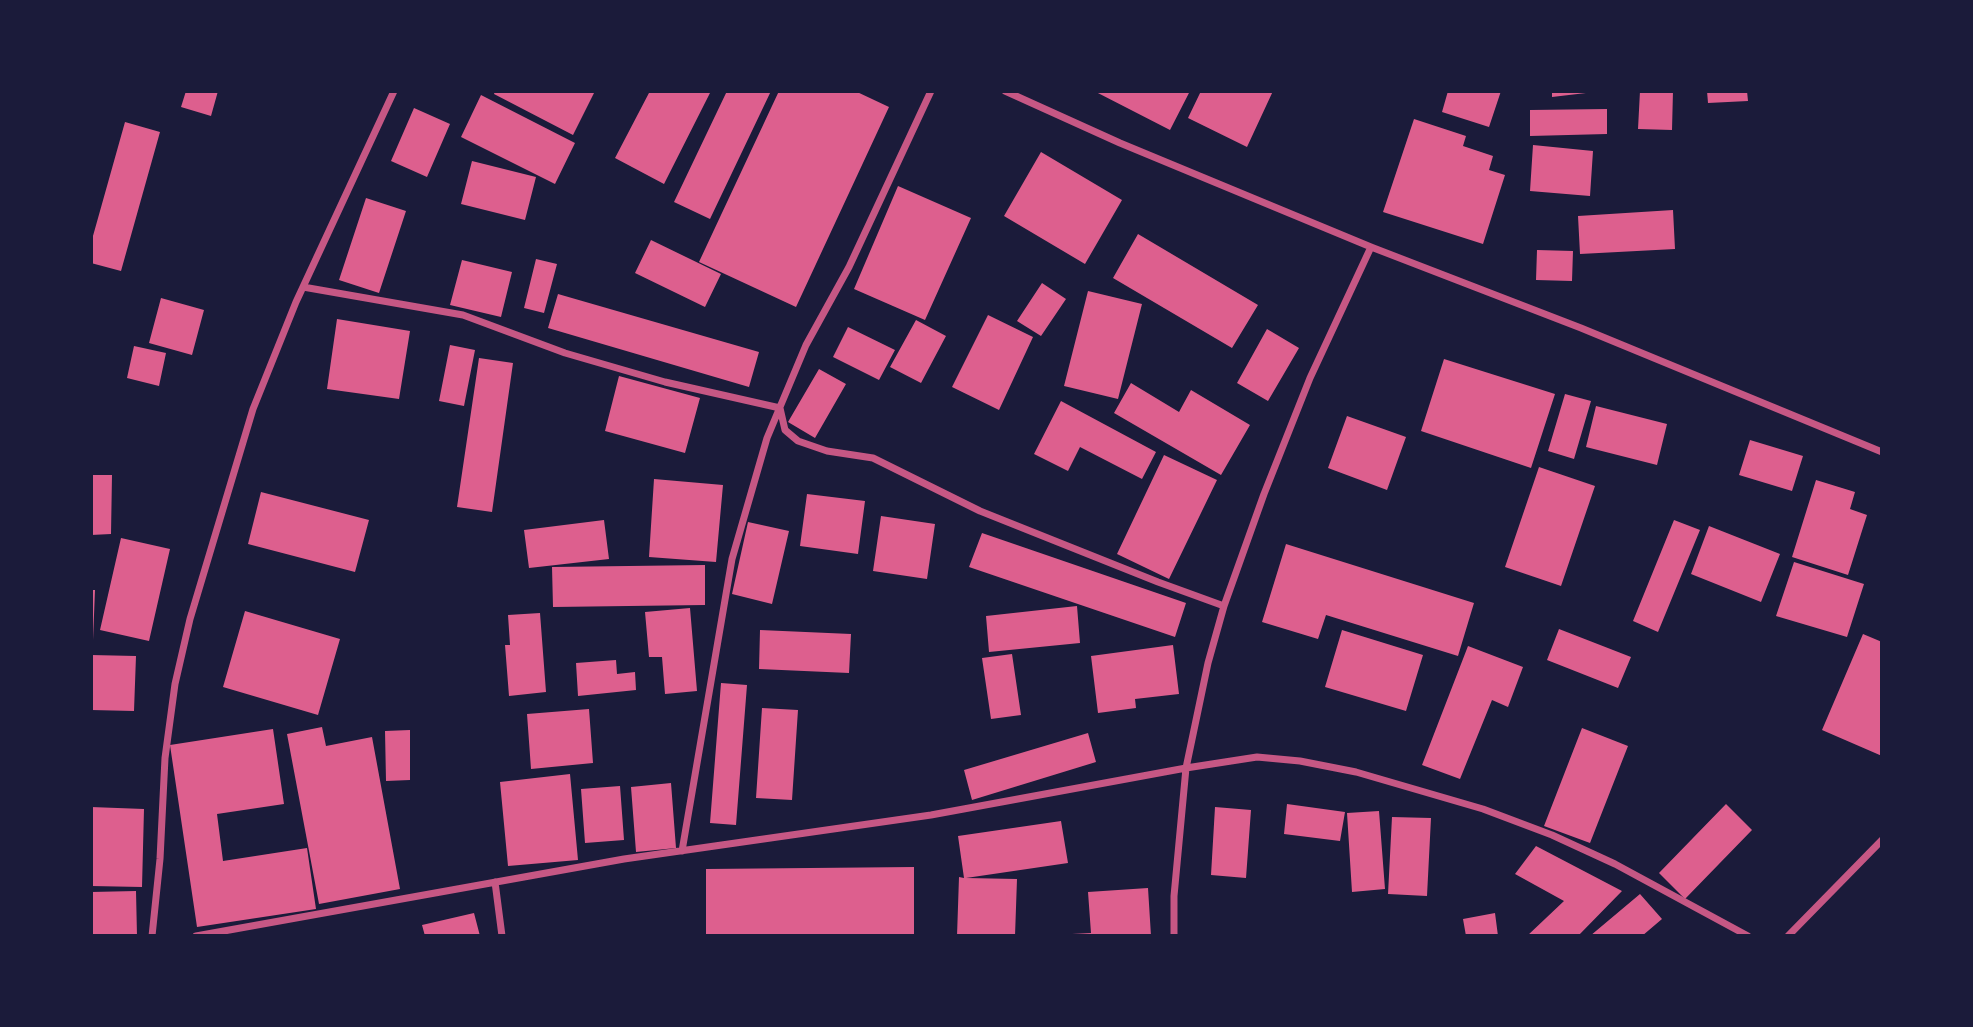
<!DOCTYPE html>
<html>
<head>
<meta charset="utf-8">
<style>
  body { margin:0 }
  #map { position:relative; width:1973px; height:1027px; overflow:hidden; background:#1b1b3a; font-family:Poppins,sans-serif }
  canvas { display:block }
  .frame { position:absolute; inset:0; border:93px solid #1b1b3a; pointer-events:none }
</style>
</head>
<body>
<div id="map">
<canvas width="1973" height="1027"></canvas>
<div class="frame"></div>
</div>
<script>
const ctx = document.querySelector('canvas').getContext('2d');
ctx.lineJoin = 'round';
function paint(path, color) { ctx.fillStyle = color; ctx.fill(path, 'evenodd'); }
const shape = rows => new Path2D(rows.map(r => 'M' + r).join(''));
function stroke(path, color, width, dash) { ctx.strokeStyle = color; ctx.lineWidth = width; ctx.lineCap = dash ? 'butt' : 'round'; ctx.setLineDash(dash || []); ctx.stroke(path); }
const building = shape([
  [186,91,218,91,211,116,181,107],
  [495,91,595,91,573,135,494,94],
  [650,91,711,91,664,184,615,158],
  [727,91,771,91,710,219,674,202],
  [779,91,855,91,889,107,796,307,699,262],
  [1094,91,1190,91,1170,130],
  [1201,91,1273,91,1247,147,1188,118],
  [1448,91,1501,91,1489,127,1442,112],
  [1552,91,1586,91,1586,93,1552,97],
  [1640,91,1673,91,1672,130,1638,129],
  [1707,91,1747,91,1748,101,1708,103],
  [481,95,575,143,555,184,461,137],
  [414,108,450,124,427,177,391,161],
  [1607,109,1607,134,1530,136,1530,110],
  [1414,119,1466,136,1463,146,1493,156,1489,170,1505,175,1483,244,1383,212],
  [125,122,160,132,121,271,91,263,91,243],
  [1533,145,1593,151,1590,196,1530,191],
  [1041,152,1122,200,1085,264,1004,216],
  [472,161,536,177,525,220,461,204],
  [898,186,971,218,925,320,854,289],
  [366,198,406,211,379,293,339,280],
  [1673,210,1675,249,1580,254,1578,216],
  [1138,234,1258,305,1232,348,1113,278],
  [651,240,721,274,705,307,635,273],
  [1537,250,1573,251,1572,281,1536,280],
  [536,259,557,264,544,313,524,308],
  [462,260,512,272,501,317,450,305],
  [1042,283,1066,299,1041,336,1017,321],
  [1088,291,1142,304,1118,399,1064,386],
  [558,294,759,352,749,387,548,328],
  [161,298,204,310,192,355,149,343],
  [988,315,1033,337,999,410,952,387],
  [337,319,410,331,399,399,327,389],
  [916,320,946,336,921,383,890,367],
  [848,327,895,350,879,380,833,357],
  [1267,329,1299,348,1268,401,1237,383],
  [450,345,475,350,464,406,439,401],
  [134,346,166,353,159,386,127,378],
  [479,358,513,363,492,512,457,507],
  [1444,359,1555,394,1531,468,1421,431],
  [819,369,846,384,815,438,788,422],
  [619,376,700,398,685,453,605,431],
  [1131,383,1179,412,1191,390,1250,425,1221,475,1114,413],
  [1565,394,1591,401,1574,459,1548,451],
  [1061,401,1156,452,1142,479,1080,447,1068,471,1034,454],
  [1596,406,1667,424,1657,465,1586,447],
  [1347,416,1406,437,1387,490,1328,468],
  [1750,440,1803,456,1792,491,1739,475],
  [1164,455,1217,480,1169,579,1117,554],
  [1539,467,1595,486,1561,586,1505,567],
  [91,475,112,475,111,534,91,535],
  [654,479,723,485,716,562,649,557],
  [1816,480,1855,492,1850,509,1867,515,1848,575,1792,557],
  [261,492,369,520,355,572,248,544],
  [807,494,865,501,858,554,800,546],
  [881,516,935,524,927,579,873,571],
  [604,520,609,559,529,568,524,530],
  [1674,520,1700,530,1658,632,1633,621],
  [748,522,789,531,772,604,732,594],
  [1709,526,1780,554,1761,602,1691,574],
  [982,533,1186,603,1175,637,969,567],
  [121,538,170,549,149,641,100,630],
  [1286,544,1474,603,1458,656,1326,615,1318,639,1262,622],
  [1794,562,1864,584,1847,637,1776,616],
  [705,565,705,605,553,607,552,567],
  [91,590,95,590,93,640,91,640],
  [1077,606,1080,643,989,652,986,616],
  [690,608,697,691,665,694,662,657,649,657,645,612],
  [245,611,340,639,318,715,223,687],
  [540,613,546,692,509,696,505,645,510,645,508,615],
  [1559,629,1631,657,1618,688,1547,660],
  [760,630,851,634,849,673,759,669],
  [1342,630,1423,655,1406,711,1325,687],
  [1863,634,1882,642,1882,756,1822,730],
  [1173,645,1179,694,1135,699,1136,708,1098,713,1091,656],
  [1468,646,1523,667,1508,707,1492,700,1460,779,1422,765],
  [1012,654,1021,715,991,719,982,658],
  [91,655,136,656,134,711,91,710],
  [616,660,617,674,635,672,636,690,578,696,576,663],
  [721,683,747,685,736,825,710,823],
  [762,708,798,710,792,800,756,798],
  [589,709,593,763,531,769,527,714],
  [322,727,326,746,372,737,400,889,319,904,287,734],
  [1582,728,1628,746,1590,843,1544,826],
  [273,729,284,804,217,814,223,861,307,848,316,909,197,927,170,745],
  [410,730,410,780,386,781,385,731],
  [1088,733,1096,762,972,800,964,770],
  [570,774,578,860,508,866,500,782],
  [671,783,676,848,636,852,631,787],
  [620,786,624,840,585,843,581,789],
  [1287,804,1345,812,1340,841,1284,834],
  [1726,804,1752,830,1685,899,1659,873],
  [91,807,144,809,142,887,91,886],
  [1215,807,1251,810,1246,878,1211,875],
  [1379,811,1385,889,1352,892,1347,813],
  [1392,817,1431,818,1427,896,1388,894],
  [1061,821,1068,863,966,878,1017,879,1015,936,957,936,959,877,964,878,958,836],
  [1536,846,1622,891,1578,936,1527,936,1564,901,1515,874],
  [914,867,914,936,706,936,706,869],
  [1148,888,1151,936,1072,936,1072,934,1091,933,1088,892],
  [136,891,137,936,91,936,91,892],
  [1640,894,1662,919,1642,936,1590,936],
  [474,913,480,936,425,936,422,925],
  [1495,913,1498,936,1466,936,1463,919]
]);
const minor = shape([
  [1005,91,1120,143,1371,247,1581,328,1882,452],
  [303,287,463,315,565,353,665,382,780,408,785,430,798,441,827,451,873,458,980,511,1158,582,1224,606],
  [682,851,732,559,767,438,806,345,849,267,931,91],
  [495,882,502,936],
  [152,936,160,859,165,758,175,684,190,619,253,409,296,302,394,91],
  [196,936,624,859,931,815,1186,768,1257,757,1300,761,1356,772,1483,809,1552,835,1615,864,1748,936],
  [1174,936,1174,896,1186,768,1208,663,1224,606,1264,494,1310,378,1371,247],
  [1788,936,1882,840]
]);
paint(building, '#dd5f8e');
stroke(minor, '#c65784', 7);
</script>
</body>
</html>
